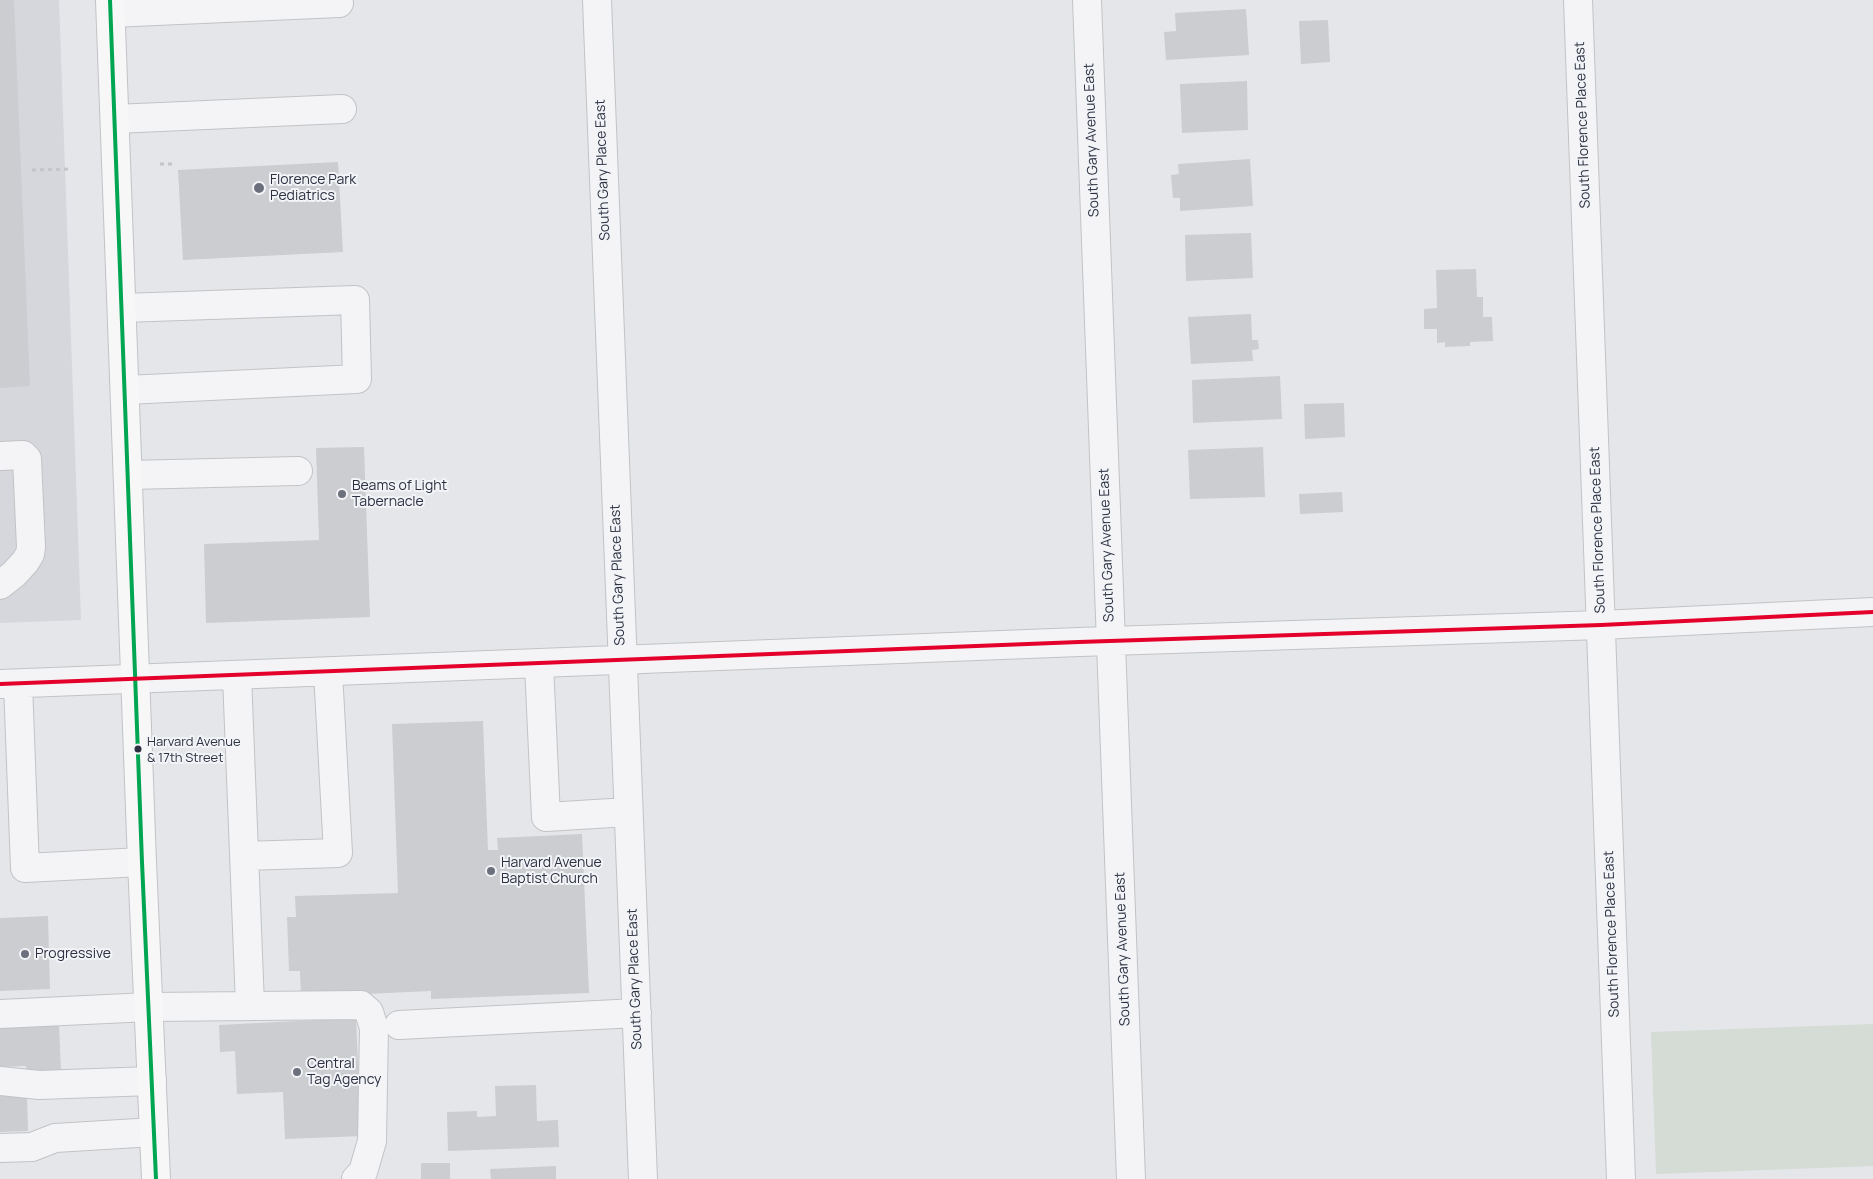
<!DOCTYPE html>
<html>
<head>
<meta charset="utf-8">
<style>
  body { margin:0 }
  canvas { display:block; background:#e4e6e9 }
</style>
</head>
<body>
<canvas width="1873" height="1179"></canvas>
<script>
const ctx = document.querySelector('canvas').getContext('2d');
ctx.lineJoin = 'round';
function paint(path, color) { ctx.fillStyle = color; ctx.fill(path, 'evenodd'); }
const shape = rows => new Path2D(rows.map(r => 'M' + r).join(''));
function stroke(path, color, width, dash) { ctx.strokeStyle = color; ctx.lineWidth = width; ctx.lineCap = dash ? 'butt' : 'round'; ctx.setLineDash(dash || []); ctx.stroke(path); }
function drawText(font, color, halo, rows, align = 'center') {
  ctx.font = font + ' Manrope,sans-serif'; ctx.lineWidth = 4; ctx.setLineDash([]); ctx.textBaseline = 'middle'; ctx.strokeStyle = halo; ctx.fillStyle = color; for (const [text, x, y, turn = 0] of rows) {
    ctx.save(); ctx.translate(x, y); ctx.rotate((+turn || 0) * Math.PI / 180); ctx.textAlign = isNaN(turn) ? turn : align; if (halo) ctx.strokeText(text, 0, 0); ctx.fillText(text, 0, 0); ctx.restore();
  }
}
const built = shape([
  [0,0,59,0,81,620,0,623]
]);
const green = shape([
  [1873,1024,1873,1166,1656,1174,1651,1032]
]);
const building = shape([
  [0,0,14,0,30,386,0,388],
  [1246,9,1249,55,1166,60,1164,32,1176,31,1175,13],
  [1328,20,1330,62,1301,64,1299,21],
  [1247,81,1248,130,1182,133,1180,84],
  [1250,159,1253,206,1180,211,1180,198,1173,198,1171,175,1179,174,1178,164],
  [338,162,343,252,183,260,178,170],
  [1251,233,1253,278,1186,281,1185,235],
  [1476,269,1477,297,1483,297,1483,317,1492,317,1493,341,1470,342,1470,346,1445,347,1445,342,1437,343,1437,329,1424,329,1424,309,1437,308,1436,270],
  [1251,314,1252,340,1258,340,1259,349,1252,350,1253,361,1191,364,1188,317],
  [1280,376,1282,419,1193,423,1192,380],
  [1344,403,1345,437,1305,439,1304,404],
  [364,447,370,617,206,623,204,544,319,540,316,448],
  [1263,447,1265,497,1190,499,1188,450],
  [1342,492,1343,512,1300,514,1299,494],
  [483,721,488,850,498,850,497,838,582,834,589,993,431,999,431,991,301,997,300,971,289,971,287,917,296,917,295,896,398,893,392,724],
  [48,916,50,989,0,991,0,918],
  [356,1018,361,1136,285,1139,283,1092,237,1094,235,1051,220,1052,219,1025],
  [59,1025,61,1072,27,1074,26,1066,0,1067,0,1027],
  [536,1085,537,1121,558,1120,559,1147,448,1151,447,1112,477,1111,477,1117,496,1116,495,1086],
  [27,1095,28,1131,0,1132,0,1096],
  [421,1163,450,1163,450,1179,421,1179],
  [556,1166,556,1179,491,1179,490,1169]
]);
const path = shape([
  [160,164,173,164],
  [32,170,71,169]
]);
const minor = shape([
  [597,0,643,1179],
  [1087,0,1131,1179],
  [1578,0,1621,1179],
  [111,13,339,3],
  [115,119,342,109],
  [123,308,355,300,357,379,126,390],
  [0,456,23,455,27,459,31,547,30,554,25,562,14,574,0,585],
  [129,475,298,471],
  [539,664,546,817,628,812],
  [237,676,250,1005],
  [0,684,1079,642,1601,625,1873,612],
  [18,684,25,868,142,862],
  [244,856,338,853,328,672],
  [0,1014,149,1007,361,1005,369,1012,374,1028,372,1141,363,1172,356,1179],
  [399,1025,637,1013],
  [0,1081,39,1085,152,1081],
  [0,1148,32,1147,55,1138,154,1132]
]);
const major = shape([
  [110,0,142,862,156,1179]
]);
const bus1 = shape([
  [110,0,142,862,156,1179]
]);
const bus2 = shape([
  [0,684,1079,642,1601,625,1873,612]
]);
const markers = [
  [259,188,6,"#6c707c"],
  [342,494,5,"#6c707c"],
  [138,749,4.5,"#2c3041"],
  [491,871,5,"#6c707c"],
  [25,954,5,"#6c707c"],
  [297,1072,5,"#6c707c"]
];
const busNames = [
  ["Harvard Avenue",147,742],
  ["& 17th Street",147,758]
];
const streetNames = [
  ["South Florence Place East",1583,125,-92],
  ["South Gary Avenue East",1092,140,-92],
  ["South Gary Place East",603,170,-92],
  ["South Florence Place East",1598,530,-92],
  ["South Gary Avenue East",1107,545,-92],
  ["South Gary Place East",618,575,-92],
  ["South Florence Place East",1612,934,-92],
  ["South Gary Avenue East",1123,949,-92],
  ["South Gary Place East",635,979,-92]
];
const poiNames = [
  ["Florence Park",270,180],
  ["Pediatrics",270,196],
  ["Beams of Light",352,486],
  ["Tabernacle",352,502],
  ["Harvard Avenue",501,863],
  ["Baptist Church",501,879],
  ["Progressive",35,954],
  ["Central",307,1064],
  ["Tag Agency",307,1080]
];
paint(built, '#d5d7dd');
paint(green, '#d4dcd5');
paint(building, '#cccdd1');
stroke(minor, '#c1c3c5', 30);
stroke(major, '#c1c3c6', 30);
stroke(path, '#c4c4c9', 3, [4, 4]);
stroke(minor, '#f4f4f6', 28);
stroke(major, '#f7f7f8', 28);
stroke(bus1, '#00a651', 4);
stroke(bus2, '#e4002b', 4);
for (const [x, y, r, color] of markers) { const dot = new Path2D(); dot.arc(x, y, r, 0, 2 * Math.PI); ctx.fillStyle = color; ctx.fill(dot); stroke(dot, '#f3f4f7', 2); }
drawText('13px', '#2c3041', '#f3f4f7', busNames, 'left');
drawText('14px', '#2c3041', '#f3f4f7', streetNames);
drawText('14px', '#2c3041', '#f3f4f7', poiNames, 'left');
</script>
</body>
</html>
